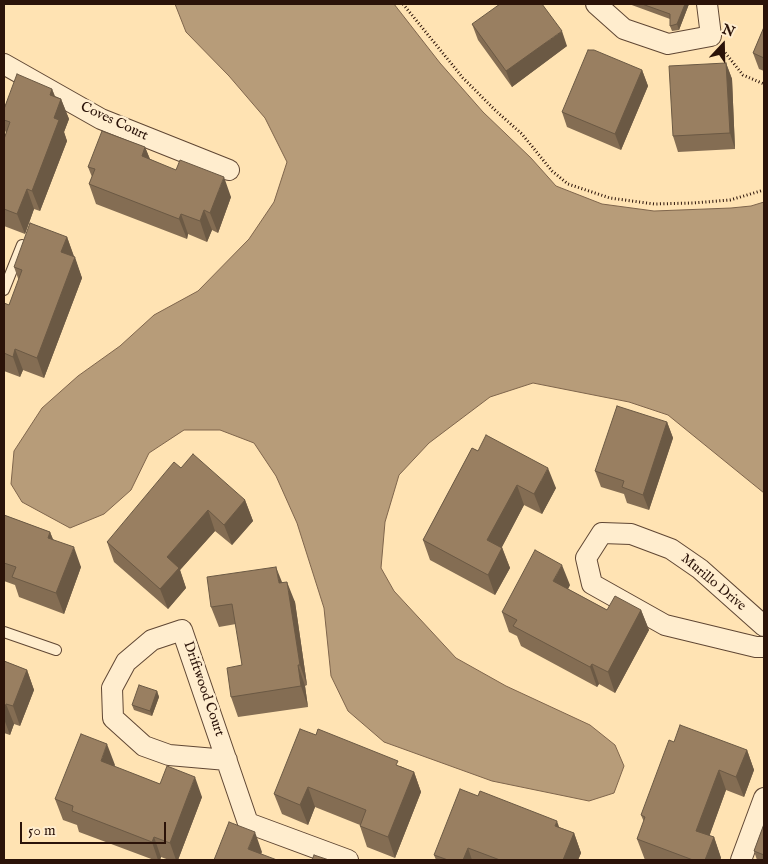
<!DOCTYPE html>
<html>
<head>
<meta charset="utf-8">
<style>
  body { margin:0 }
  #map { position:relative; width:768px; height:864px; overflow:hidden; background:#ffe3b3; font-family:"IM FELL English",serif }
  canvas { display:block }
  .frame { position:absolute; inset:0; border:5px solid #2b1309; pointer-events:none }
  .north { position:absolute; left:698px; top:20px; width:50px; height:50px; -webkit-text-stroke:4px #ffedce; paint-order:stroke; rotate:21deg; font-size:14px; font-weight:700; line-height:20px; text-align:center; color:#2b1309 }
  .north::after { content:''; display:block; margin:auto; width:18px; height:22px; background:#2b1309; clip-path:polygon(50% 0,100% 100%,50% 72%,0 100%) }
  .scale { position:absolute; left:20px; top:822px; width:146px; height:22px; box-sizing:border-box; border:2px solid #2b1309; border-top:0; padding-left:6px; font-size:15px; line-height:18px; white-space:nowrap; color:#2b1309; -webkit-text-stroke:4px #ffedce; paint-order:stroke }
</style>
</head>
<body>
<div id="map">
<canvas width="768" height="864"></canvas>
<div class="frame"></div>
<div class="north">N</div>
<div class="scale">50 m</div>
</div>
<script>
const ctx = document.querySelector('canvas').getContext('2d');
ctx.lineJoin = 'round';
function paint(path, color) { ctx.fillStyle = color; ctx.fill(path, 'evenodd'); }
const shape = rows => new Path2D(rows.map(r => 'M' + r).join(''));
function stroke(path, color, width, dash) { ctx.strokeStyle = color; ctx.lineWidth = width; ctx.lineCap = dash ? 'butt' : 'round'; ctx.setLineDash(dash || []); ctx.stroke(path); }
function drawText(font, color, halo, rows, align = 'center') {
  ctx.font = font + ' "IM FELL English",serif'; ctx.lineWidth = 5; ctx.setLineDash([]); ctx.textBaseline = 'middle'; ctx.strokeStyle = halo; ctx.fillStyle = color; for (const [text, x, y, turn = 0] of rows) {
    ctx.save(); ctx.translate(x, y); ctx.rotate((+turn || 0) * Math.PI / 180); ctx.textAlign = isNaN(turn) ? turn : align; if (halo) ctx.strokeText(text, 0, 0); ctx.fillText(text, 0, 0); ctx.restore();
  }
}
const water = shape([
  [175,4,394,4,440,63,483,112,531,158,556,186,602,204,654,211,731,208,751,206,764,202,764,493,668,415,629,402,533,383,490,397,429,443,399,475,385,522,381,568,394,591,456,658,506,686,590,725,615,745,624,766,614,793,589,801,492,781,384,742,348,711,331,676,324,608,297,523,276,476,254,443,220,430,184,430,149,453,131,490,104,514,70,528,22,502,11,484,14,451,42,408,78,376,120,346,154,315,198,291,249,239,274,202,287,162,265,118,229,76,186,32,175,4]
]);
const path = shape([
  [403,4,463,78,496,111,522,134,552,171,568,184,610,198,654,204,693,203,730,200,764,190],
  [723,50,743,75,764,84]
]);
const service = shape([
  [4,290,22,245],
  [4,632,56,650]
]);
const minor = shape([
  [596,4,624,29,668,44,711,36,707,4],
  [4,64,101,119,229,170],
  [764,626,700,569,671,549,631,534,602,533,586,558,592,584,665,625,756,647,764,647],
  [227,760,169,755,144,746,113,718,112,688,126,662,152,640,182,630,248,823,348,860],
  [741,860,764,798]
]);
const wall = shape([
  [629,4,689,4,679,30,672,31,670,26,670,19],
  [472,24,567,46,512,87,478,40],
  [764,27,764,71,759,69,753,53],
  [726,63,732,79,735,149,678,152,673,136],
  [642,70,648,86,621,150,567,127,562,112],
  [52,89,55,96,61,99,69,119,64,132,67,141,40,211,34,209,25,234,4,226,4,139,6,133,4,128,4,109],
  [145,147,150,159,231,197,218,233,212,230,207,242,188,234,187,239,96,204,89,184,92,177,88,167],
  [67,237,82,278,44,378,23,370,20,377,4,371,4,303,9,305,19,281,14,267],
  [667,422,673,438,649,510,627,503,624,494,601,487,595,471],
  [472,448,556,488,542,514,524,505,502,547,510,568,495,595,430,560,423,540],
  [181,468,245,500,253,521,232,545,215,531,180,570,186,588,168,609,114,562,107,542],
  [4,515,50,532,53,539,81,567,64,614,19,597,15,585,4,581],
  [282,583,295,602,307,685,305,686,308,707,238,717,231,697,242,665,236,624,219,627,211,607],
  [570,585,568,589,607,610,641,610,649,630,615,693,599,684,597,687,521,646,517,636,509,632,502,612],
  [4,661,27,670,34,690,20,726,14,724,10,735,4,733],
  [157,691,159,697,152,716,134,710,132,705],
  [674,742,747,750,754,770,744,797,726,790,709,836,714,837,721,858,720,860,645,860,637,839,644,822,641,815],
  [115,765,114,767,160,784,202,797,178,860,169,860,161,857,160,860,154,860,79,832,77,825,63,820,55,799],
  [400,766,414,772,421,792,395,858,367,847,360,826,360,825,315,807,308,825,282,814,274,794],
  [764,824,764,860,757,860,754,851],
  [559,827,574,833,581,853,578,860,436,860,434,855]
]);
const shadedWall = shape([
  [685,4,689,4,679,30,677,24],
  [562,31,567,46,512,87,506,71],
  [726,63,732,79,735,149,730,133],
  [642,70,648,86,621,150,615,134],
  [52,89,58,106,61,99,69,119,64,132,67,141,40,211,32,191,54,118,50,95],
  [145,147,153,167,142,156],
  [224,177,231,197,218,233,210,213],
  [27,189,34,209,25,234,17,214],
  [204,210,212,230,207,242,200,221],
  [181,214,188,234,187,239,179,219],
  [67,237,74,257,61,252],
  [75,257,82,278,44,378,37,358],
  [15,349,23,370,20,377,13,357],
  [667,422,673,438,649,510,643,495],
  [548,468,556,488,542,514,534,494],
  [517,485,524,505,495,560,487,540],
  [245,500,253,521,232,545,224,525],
  [208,510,215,531,180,570,186,588,168,609,160,589,167,557],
  [50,532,58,553,48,538],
  [74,547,81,567,64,614,56,593],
  [502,548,510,568,495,595,488,575],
  [562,565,570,585,561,602,553,581],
  [276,567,284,587,279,583],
  [287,582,295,602,307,685,300,665],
  [641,610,649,630,615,693,608,672],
  [592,664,599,684,597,687,590,667],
  [298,665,305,686,308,707,301,686],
  [27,670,34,690,20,726,13,706],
  [157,691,159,697,152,716,150,711],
  [6,704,14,724,10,735,4,719,4,710],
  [107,744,115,765,108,782,101,761],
  [747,750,754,770,744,797,736,777],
  [719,770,726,790,704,851,696,831],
  [414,772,421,792,395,858,388,837],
  [195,777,202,797,178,860,176,860,170,843],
  [308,787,315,807,308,825,300,805],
  [557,821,564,841,555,826],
  [255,832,262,852,259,860,248,849],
  [574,833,581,853,578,860,563,860],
  [154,837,161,857,160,860,158,860,152,842],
  [714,837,721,858,720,860,705,860],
  [468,848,472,860,463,860]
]);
const building = shape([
  [500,4,542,4,562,31,506,71,472,24,500,4],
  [642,4,685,4,677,24,670,26,670,14,642,4],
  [764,27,764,58,753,53,764,27],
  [588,50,594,50,642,70,615,134,562,112,588,50],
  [726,63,730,133,673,136,669,66,726,63],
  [17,74,52,89,50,95,61,99,54,118,59,120,32,191,27,189,17,214,4,209,4,139,10,122,4,120,4,109,17,74],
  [102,131,145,147,142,156,176,170,180,160,224,177,210,213,204,210,200,221,181,214,179,219,89,184,95,169,88,167,102,131],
  [30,223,67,237,61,252,75,257,37,358,15,349,13,357,4,353,4,303,9,305,22,270,14,267,30,223],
  [617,406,667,422,643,495,622,487,624,481,595,471,617,406],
  [486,435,548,468,534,494,517,485,487,540,502,548,488,575,423,540,472,448,478,451,486,435],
  [193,454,245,500,224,525,208,510,167,557,179,568,160,589,107,542,174,462,181,468,193,454],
  [4,515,50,532,48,538,74,547,56,593,12,577,16,567,4,563,4,515],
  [535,550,562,565,553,581,607,610,615,596,641,610,608,672,592,664,590,667,513,626,517,620,502,612,535,550],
  [276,567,279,583,287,582,300,665,298,665,301,686,231,697,227,668,242,665,232,604,211,607,207,577,276,567],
  [4,661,27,670,13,706,6,704,4,710,4,661],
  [139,685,157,691,150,711,132,705,139,685],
  [680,725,747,750,736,777,719,770,696,831,714,837,705,860,693,860,637,839,645,817,641,815,669,740,674,742,680,725],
  [300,729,316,735,318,729,398,761,396,765,414,772,388,837,360,826,366,810,308,787,300,805,274,794,300,729],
  [81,734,107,744,101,761,160,784,167,766,195,777,170,843,154,837,152,842,72,811,73,806,55,799,81,734],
  [460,789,478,796,480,791,557,821,555,826,574,833,563,860,500,860,468,848,463,860,448,860,434,855,460,789],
  [229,822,255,832,248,849,277,860,214,860,229,822],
  [764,824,764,855,754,851,764,824],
  [314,855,329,860,312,860,314,855]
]);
const streetNames = [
  ["Coves Court",114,122,25],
  ["Murillo Drive",713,583,40],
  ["Driftwood Court",203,689,71]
];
paint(water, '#b79c79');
stroke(water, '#7f654c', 1);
stroke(service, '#604734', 12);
stroke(minor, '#604734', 22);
stroke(path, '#2b1309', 3, [1, 2.5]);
stroke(service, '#ffedce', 10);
stroke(minor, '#ffedce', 20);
paint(wall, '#846d53');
paint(shadedWall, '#6b5944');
paint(building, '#997f61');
stroke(building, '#6b5944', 1);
drawText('14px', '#2b1309', '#ffedce', streetNames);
</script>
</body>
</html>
